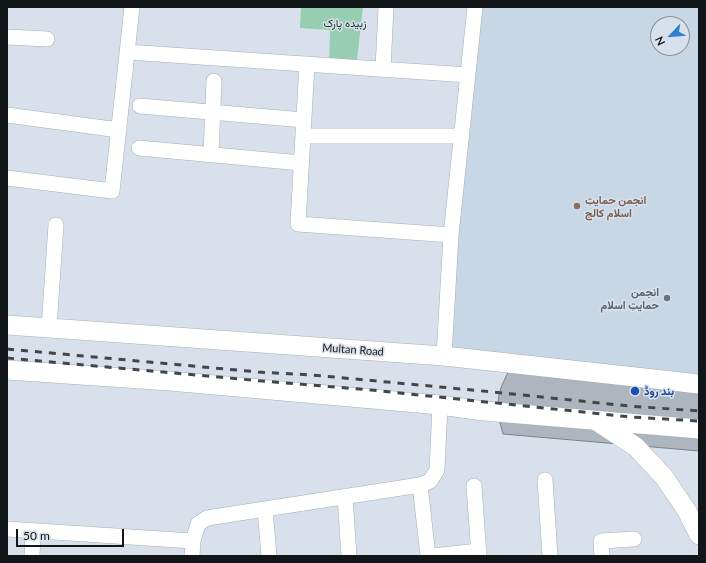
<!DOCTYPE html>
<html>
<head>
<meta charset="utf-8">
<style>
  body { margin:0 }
  #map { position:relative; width:706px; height:563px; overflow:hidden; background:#d8e1eb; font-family:Lato,sans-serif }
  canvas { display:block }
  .frame { position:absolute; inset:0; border:8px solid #131619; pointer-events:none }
  .north { position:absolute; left:650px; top:16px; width:40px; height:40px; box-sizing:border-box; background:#d8e1eb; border:1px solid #899097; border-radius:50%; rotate:244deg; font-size:11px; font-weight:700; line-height:16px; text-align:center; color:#131619 }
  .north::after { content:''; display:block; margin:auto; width:14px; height:18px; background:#327fcf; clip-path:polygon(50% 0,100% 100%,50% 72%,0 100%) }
  .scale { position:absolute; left:16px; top:529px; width:108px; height:18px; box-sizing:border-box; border:2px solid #131619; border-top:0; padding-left:5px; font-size:12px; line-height:14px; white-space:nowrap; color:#131619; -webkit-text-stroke:3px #d8e1eb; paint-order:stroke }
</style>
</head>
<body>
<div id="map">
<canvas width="706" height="563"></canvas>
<div class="frame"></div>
<div class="north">N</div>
<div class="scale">50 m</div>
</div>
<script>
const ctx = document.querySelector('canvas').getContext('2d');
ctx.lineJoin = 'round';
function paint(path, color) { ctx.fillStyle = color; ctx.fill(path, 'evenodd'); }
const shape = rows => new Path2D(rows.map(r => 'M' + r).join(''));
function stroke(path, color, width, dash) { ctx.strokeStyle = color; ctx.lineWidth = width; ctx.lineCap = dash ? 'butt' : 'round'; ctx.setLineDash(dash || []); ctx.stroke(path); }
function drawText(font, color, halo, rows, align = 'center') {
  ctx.font = font + ' Lato,Vazirmatn,sans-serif'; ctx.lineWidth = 3; ctx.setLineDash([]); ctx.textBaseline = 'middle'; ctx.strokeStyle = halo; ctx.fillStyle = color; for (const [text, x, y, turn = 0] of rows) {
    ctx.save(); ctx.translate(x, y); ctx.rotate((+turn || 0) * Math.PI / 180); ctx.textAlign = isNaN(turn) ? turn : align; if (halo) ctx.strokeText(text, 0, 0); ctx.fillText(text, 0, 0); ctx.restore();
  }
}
const built = shape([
  [475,7,699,7,699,382,438,363],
  [658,24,682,24,682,48,658,48]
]);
const green = shape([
  [301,7,363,7,356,68,329,66,330,30,300,28]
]);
const building = shape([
  [509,370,699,384,699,451,503,434,500,423,498,405,499,394,502,385,509,370]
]);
const minor = shape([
  [7,37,47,39],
  [127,52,468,75],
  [307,64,298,224,451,235],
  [383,69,386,7],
  [140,106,304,120],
  [7,115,119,130],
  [303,136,462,136],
  [139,148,301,163],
  [211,155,214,81],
  [7,178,112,191,132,7],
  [49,328,56,225],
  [444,356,451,235,475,7],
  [545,480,550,556],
  [420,485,428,556],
  [474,486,479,556],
  [345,496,349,556],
  [265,509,269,556],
  [7,529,193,541],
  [32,556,33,531],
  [192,556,193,541,198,524,207,518,420,485,430,481,437,470,440,405],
  [432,556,479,551],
  [602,556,601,541,634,539]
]);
const major = shape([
  [7,325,444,356,699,384],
  [7,370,170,381,440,405,484,411,699,429],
  [598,422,636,447,664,477,687,511,699,535]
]);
const rail = shape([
  [7,349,258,372,312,375,366,380,493,392,629,406,699,411],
  [7,358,262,381,371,390,631,417,699,421]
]);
const markers = [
  [577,206,4,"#8d6e63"],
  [667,298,4,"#6b7280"],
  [635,391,5,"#1a4fb4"]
];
const parkNames = [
  ["زبیدہ پارک",345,23]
];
const educationNames = [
  ["انجمن حمایتِ",585,200],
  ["اسلام کالج",585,213]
];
const worshipNames = [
  ["انجمن",659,292],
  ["حمایتِ اسلام",659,305]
];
const streetNames = [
  ["Multan Road",353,350,4]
];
const transitNames = [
  ["بند روڈ",644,391]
];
paint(built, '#c7d7e5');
paint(green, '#97cdb1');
paint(building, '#adb6bf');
stroke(building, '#7a838b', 1);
stroke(minor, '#a5aeb7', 16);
stroke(major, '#a5aeb7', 20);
stroke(minor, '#fff', 15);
stroke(major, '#fff', 19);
stroke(rail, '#42464b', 3, [7, 7]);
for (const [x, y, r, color] of markers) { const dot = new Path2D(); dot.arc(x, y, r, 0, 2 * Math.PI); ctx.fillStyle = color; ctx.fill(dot); stroke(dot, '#d8e1eb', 1.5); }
drawText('11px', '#163527', '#d8e1eb', parkNames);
drawText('bold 11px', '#785e54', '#d8e1eb', educationNames, 'left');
drawText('bold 11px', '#5b616d', '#d8e1eb', worshipNames, 'right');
drawText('11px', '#131619', '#d8e1eb', streetNames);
drawText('bold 11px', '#164399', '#d8e1eb', transitNames, 'left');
</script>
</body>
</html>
